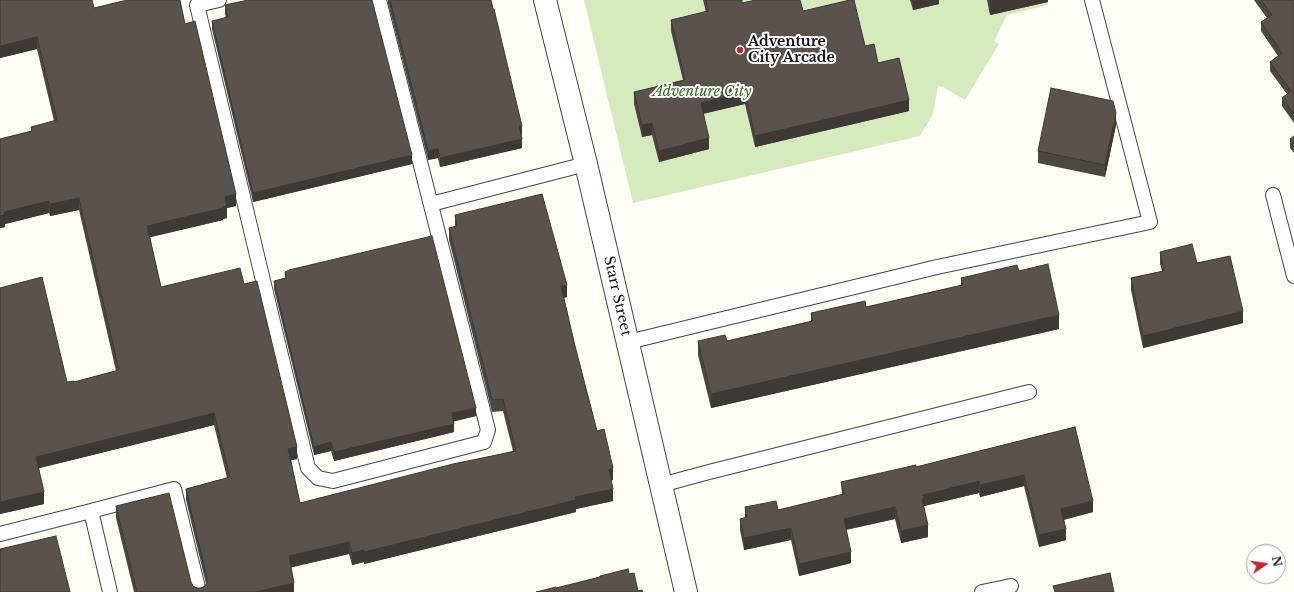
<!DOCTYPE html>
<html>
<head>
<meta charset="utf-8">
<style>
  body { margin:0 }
  #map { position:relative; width:1294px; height:592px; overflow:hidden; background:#fffdf5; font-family:"Libre Baskerville",serif }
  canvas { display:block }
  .north { position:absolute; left:1246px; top:544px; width:40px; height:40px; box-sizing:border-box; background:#fff; border:1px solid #a0a0a0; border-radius:50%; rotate:77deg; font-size:11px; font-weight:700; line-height:16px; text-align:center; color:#111 }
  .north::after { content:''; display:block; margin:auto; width:14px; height:18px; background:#c4262e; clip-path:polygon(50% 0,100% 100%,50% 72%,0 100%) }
</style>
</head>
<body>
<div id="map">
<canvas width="1294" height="592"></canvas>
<div class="north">N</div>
</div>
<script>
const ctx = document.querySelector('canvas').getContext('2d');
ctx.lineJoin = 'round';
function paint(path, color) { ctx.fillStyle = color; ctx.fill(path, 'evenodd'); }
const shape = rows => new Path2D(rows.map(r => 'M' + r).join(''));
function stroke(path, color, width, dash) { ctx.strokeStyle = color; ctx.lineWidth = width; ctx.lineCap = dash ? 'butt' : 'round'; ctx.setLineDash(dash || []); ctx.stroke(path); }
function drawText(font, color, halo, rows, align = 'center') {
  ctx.font = font + ' "Libre Baskerville",serif'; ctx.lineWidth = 4; ctx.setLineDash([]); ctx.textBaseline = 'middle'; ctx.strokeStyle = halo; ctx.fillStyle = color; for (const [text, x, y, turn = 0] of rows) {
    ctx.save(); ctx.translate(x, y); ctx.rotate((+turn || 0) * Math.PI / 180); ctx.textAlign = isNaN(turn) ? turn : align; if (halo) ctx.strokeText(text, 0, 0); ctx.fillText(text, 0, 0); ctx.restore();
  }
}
const green = shape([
  [584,0,1047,0,1048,5,1007,15,994,41,999,44,965,100,943,87,938,86,933,114,920,136,633,203]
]);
const service = shape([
  [219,0,197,5,308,468,318,478,333,481,484,442,488,430,379,0],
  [1273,195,1294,276],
  [431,204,586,164],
  [628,342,937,267,1150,222,1092,0],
  [661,485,709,472,1029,392],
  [91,511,110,592],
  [0,534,91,511,174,489,199,592],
  [982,592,1011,586]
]);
const minor = shape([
  [545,0,586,164,686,592]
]);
const wall = shape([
  [0,0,94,8,185,24,236,206,227,208,227,218,223,219,223,220,150,237,161,287,244,284,297,459,291,460,300,503,513,451,503,411,492,412,449,240,449,228,455,227,455,215,567,297,564,298,575,346,597,431,613,480,611,480,613,501,576,509,576,512,364,564,364,562,352,565,349,554,291,567,294,592,134,592,116,518,116,506,191,582,193,586,197,588,201,588,205,586,206,584,186,500,186,489,227,478,214,425,39,468,44,504,0,514,67,382,74,382,116,371,79,210,50,216,49,213,5,224,5,227,0,228,0,139,31,131,31,127,54,121,37,49,0,58],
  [388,0,491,0,522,134,522,148,440,167,438,158,428,160,388,3],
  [703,0,742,0,742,3,803,11,865,46,878,63,909,111,755,147,745,104,703,114,709,149,659,162,652,135,642,137,634,104,634,92,683,80,671,31,671,20,706,12],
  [910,0,939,0,939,4,913,10],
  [987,0,1048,0,1048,2,990,15],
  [1254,0,1294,0,1294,123,1282,106,1282,98,1287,94,1270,71,1270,62,1278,56,1261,31,1261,22,1267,18],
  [225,5,412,164,253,202,212,29,212,21,226,18,225,14],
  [1116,125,1105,177,1038,163,1038,151],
  [1290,139,1294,144,1294,153,1290,148],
  [1160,252,1197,263,1243,323,1143,348,1131,290,1131,278,1162,271,1160,264],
  [1019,271,1059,329,711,408,698,355,698,341,727,341,811,321,811,313,866,307,961,285,961,278],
  [285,272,476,416,454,421,454,432,334,461,331,451,314,455,274,289,274,281,285,278],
  [1075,427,1093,512,1064,520,1066,540,1039,547,1024,486,980,497,979,493,924,506,928,537,901,543,895,519,846,530,851,563,799,576,791,540,744,550,740,530,740,519,745,518,745,507,778,510,842,495,841,482,916,467]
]);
const shadedWall = shape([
  [919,0,939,0,939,4,913,10,913,2],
  [993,0,1048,0,1048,2,990,15,990,1],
  [37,37,37,49,0,58,0,46],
  [745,92,745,104,701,114,701,103],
  [909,100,909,111,755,147,755,136],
  [1116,113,1116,125,1105,177,1105,165],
  [652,123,652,135,642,137,642,125],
  [519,126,522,126,522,134,519,135],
  [709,138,709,149,659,162,659,151],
  [522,139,522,148,440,167,440,158],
  [438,149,438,158,428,160,428,151],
  [412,155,412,164,253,202,253,193],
  [236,194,236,206,227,208,227,218,223,219,223,220,147,238,147,226,225,197],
  [79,198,79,210,50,216,50,204],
  [49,201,49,213,5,224,5,227,0,228,0,216,4,212],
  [567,285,567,297,561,298,561,286],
  [1243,311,1243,323,1143,348,1143,336],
  [1059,315,1059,329,711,408,711,394],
  [476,408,476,416,452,422,452,413],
  [214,413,214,425,36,469,36,457],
  [454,424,454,432,334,461,334,452],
  [331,442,331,451,314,455,314,447],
  [297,447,297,459,288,461,288,449],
  [613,468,613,480,609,481,609,469],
  [1024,475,1024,486,980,497,980,485],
  [979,481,979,493,924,506,922,499,923,495],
  [613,489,613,501,576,509,576,512,364,564,364,552,575,497],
  [44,492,44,504,0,514,0,502],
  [1093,501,1093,512,1061,520,1061,509],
  [895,507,895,519,844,530,844,519],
  [928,525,928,537,901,543,901,531],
  [791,528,791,540,744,550,744,538],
  [1066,529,1066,540,1039,547,1039,535],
  [349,542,349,554,289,568,289,556],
  [364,550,364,562,352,565,352,553],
  [851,552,851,563,799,576,799,564],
  [294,583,294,592,256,592]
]);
const building = shape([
  [0,0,92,0,94,8,127,0,180,0,185,24,195,21,236,194,225,197,227,206,223,207,223,208,147,226,161,287,240,268,244,284,257,281,297,447,288,449,300,503,453,464,516,451,503,399,492,400,449,228,457,226,455,215,542,194,567,285,561,286,575,346,597,431,604,429,613,468,609,469,613,489,575,497,576,500,364,552,364,550,352,553,349,542,289,556,294,583,256,592,137,592,116,506,169,493,191,582,193,586,197,588,201,588,205,586,207,583,207,578,186,489,230,477,214,413,36,457,44,492,0,502,0,288,42,277,67,382,74,381,74,382,119,370,79,198,50,204,49,201,4,212,5,215,0,216,0,139,32,131,31,127,57,120,37,37,0,46,0,0],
  [248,0,359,0,359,1,363,0,372,0,412,155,253,193,212,21,228,17,225,5,248,0],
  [390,0,491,0,493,9,494,9,522,126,519,126,522,139,440,158,438,149,428,151,390,0],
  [706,0,742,0,742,3,756,0,800,0,803,11,850,0,854,0,865,46,874,44,878,63,899,58,909,100,755,136,745,92,701,103,709,138,659,151,652,123,642,125,634,92,685,80,671,20,708,11,706,0],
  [912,0,919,0,913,2,912,0],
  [1261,0,1294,0,1294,114,1282,98,1291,91,1270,62,1282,53,1261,22,1272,15,1261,0],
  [1051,88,1113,101,1116,113,1105,165,1038,151,1051,88],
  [1294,136,1294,144,1290,139,1294,136],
  [432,236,476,408,452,413,454,424,334,452,331,442,314,447,274,281,286,278,285,272,289,270,432,236],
  [1192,244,1197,263,1230,256,1243,311,1143,336,1131,278,1164,271,1160,252,1192,244],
  [1048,264,1059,315,711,394,698,341,725,335,727,341,813,321,811,313,865,301,866,307,963,285,961,278,1017,265,1019,271,1048,264],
  [1075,427,1093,501,1061,509,1066,529,1039,535,1024,475,980,485,979,481,923,495,924,499,922,499,928,525,901,531,895,507,844,519,851,552,799,564,791,528,744,538,740,519,747,517,745,507,776,501,778,510,844,494,841,482,916,465,916,467,1075,427],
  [56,536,70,592,0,592,0,549,56,536],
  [628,569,629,574,634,573,638,591,642,590,643,592,536,592,556,587,556,588,600,577,600,576,628,569],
  [1110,573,1114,592,1055,592,1053,586,1110,573]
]);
const markers = [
  [740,50,4,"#c4262e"]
];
const poiNames = [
  ["Adventure",748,42],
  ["City Arcade",748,58]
];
const parkNames = [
  ["Adventure City",702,92]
];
const streetNames = [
  ["Starr Street",617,296,77]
];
paint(green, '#d5ebbd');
stroke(service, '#444', 16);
stroke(minor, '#444', 24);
stroke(service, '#fff', 14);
stroke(minor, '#fff', 22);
paint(wall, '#4d4742');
paint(shadedWall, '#3f3936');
paint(building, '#5a524d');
stroke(building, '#3f3936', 1);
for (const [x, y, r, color] of markers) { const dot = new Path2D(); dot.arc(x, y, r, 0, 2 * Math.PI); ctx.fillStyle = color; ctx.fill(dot); stroke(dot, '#fff', 1.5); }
drawText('bold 14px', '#111', '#fff', poiNames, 'left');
drawText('italic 14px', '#2f6b1f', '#fff', parkNames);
drawText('14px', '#111', '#fff', streetNames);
</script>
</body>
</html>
